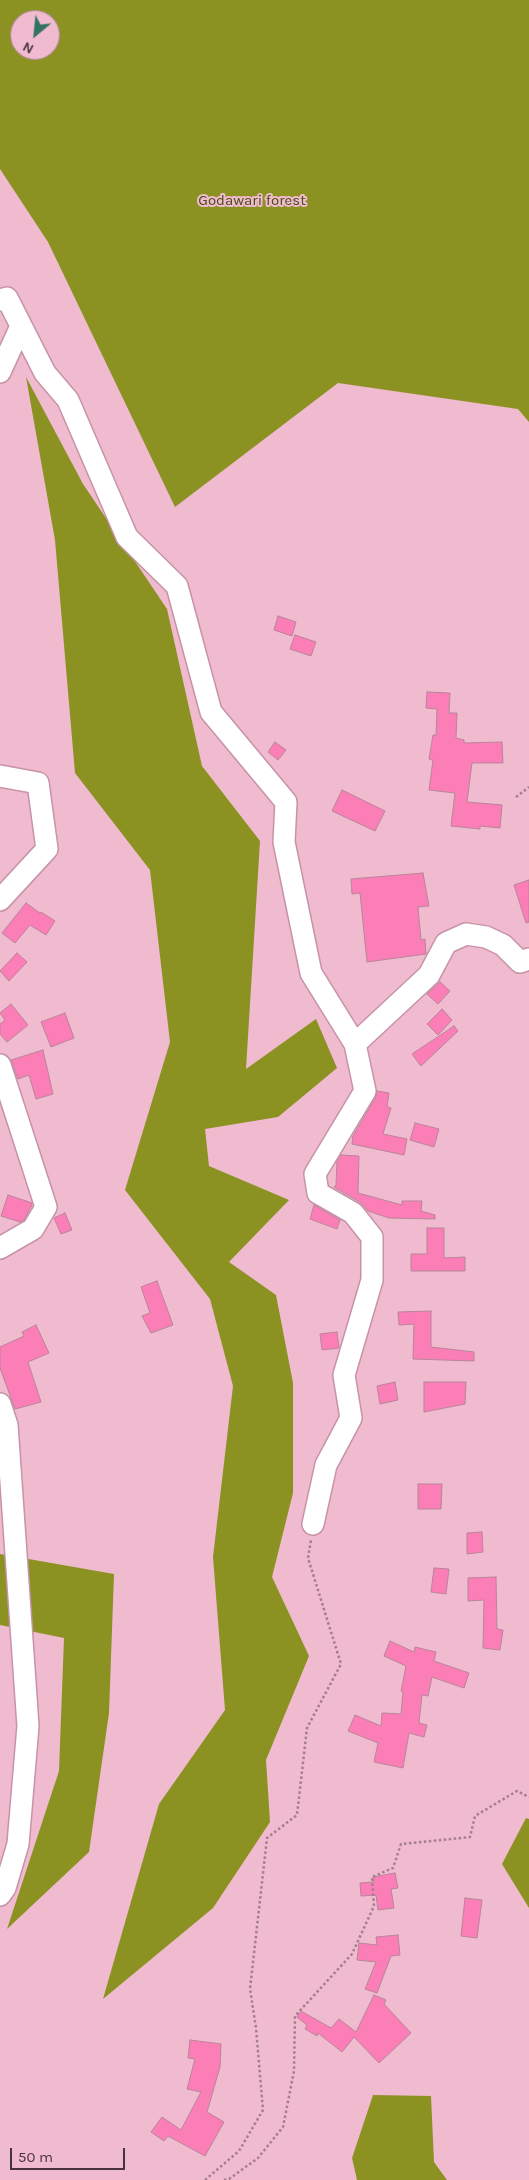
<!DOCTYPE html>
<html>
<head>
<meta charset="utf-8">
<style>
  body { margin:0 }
  #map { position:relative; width:529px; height:2180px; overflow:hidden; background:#f0bacf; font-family:Karla,sans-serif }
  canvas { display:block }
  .north { position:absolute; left:10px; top:10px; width:50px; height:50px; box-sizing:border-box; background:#f0bacf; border:1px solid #ad8494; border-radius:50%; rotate:208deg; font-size:14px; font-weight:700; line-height:20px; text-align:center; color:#49343c }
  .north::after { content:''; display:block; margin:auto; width:18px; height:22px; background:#337362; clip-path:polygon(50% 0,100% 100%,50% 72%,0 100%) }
  .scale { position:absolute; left:10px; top:2148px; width:115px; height:22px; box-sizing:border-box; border:2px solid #49343c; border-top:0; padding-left:6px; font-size:15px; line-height:18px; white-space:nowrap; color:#49343c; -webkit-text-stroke:4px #f0bacf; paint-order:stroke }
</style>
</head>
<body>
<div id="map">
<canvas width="529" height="2180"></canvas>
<div class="north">N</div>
<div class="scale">50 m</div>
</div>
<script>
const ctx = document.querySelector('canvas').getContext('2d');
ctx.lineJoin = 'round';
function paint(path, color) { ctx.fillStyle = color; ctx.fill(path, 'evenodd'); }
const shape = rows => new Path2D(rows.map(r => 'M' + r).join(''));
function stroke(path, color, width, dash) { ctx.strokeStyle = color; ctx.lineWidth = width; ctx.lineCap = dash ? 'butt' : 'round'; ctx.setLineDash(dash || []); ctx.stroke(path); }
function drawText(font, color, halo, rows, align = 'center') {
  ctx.font = font + ' Karla,sans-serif'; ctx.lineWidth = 4; ctx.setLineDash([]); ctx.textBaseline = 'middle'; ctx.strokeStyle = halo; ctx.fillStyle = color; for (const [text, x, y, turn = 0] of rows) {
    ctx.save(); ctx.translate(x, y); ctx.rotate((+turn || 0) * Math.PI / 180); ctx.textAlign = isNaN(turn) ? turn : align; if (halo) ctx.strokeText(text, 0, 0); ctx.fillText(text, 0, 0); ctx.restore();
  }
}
const forest = shape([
  [0,0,529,0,529,422,518,409,338,383,175,507,48,242,0,169],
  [20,20,50,20,50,50,20,50],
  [26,377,83,484,167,609,202,766,260,841,246,1069,316,1019,337,1068,278,1117,205,1129,209,1166,289,1200,229,1262,276,1295,293,1383,293,1493,272,1577,309,1656,266,1760,270,1822,213,1908,103,1999,159,1804,225,1710,213,1557,233,1386,210,1299,125,1190,170,1042,150,870,75,773,55,540],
  [0,1554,114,1574,109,1713,89,1852,7,1929,59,1771,64,1638,0,1625],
  [526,1818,529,1819,529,1908,502,1864],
  [373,2095,431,2096,434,2162,447,2180,357,2180,352,2158]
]);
const building = shape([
  [278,616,296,622,292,636,274,630,278,616],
  [295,635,316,642,311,656,290,649,295,635],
  [427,692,450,693,449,713,457,713,456,738,464,740,464,743,502,742,503,763,472,763,467,802,502,805,500,828,480,826,480,829,451,826,455,793,429,790,433,760,429,759,433,735,436,735,437,709,426,708,427,692],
  [275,742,286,750,278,760,268,752,275,742],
  [342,790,385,811,375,831,332,811,342,790],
  [423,873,429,906,418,907,421,940,425,939,426,954,367,962,360,893,352,894,351,879,423,873],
  [529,880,529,922,526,923,514,885,529,880],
  [26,903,40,913,41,912,55,921,46,935,30,925,15,943,2,933,26,903],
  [17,953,27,962,9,981,0,971,17,953],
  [440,982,450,991,438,1004,427,994,440,982],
  [11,1004,28,1025,7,1042,0,1034,0,1024,5,1020,0,1013,11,1004],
  [442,1009,452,1020,438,1035,427,1024,442,1009],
  [65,1013,74,1038,51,1047,41,1022,65,1013],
  [454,1026,458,1031,421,1066,412,1054,454,1026],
  [43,1050,53,1094,36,1099,29,1075,18,1079,11,1060,43,1050],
  [377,1091,389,1093,387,1107,391,1108,383,1134,407,1139,404,1155,352,1144,353,1136,376,1097,377,1091],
  [415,1123,439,1129,434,1147,410,1140,415,1123],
  [341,1155,359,1156,358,1193,402,1205,402,1201,422,1201,421,1211,435,1215,435,1219,389,1218,368,1211,360,1202,334,1187,336,1185,337,1162,341,1155],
  [8,1195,32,1203,32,1205,24,1220,20,1222,1,1216,8,1195],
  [314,1205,340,1220,337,1229,310,1219,314,1205],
  [65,1213,72,1230,61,1234,54,1218,65,1213],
  [427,1228,444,1228,444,1258,465,1257,465,1271,411,1271,411,1254,427,1254,427,1228],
  [157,1281,173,1325,151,1333,142,1316,150,1313,141,1287,157,1281],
  [431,1311,431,1347,474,1352,474,1361,413,1359,414,1324,399,1325,398,1312,431,1311],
  [36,1325,49,1353,28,1362,41,1402,15,1409,0,1368,0,1347,24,1336,22,1332,36,1325],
  [337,1332,339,1348,322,1350,320,1334,337,1332],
  [395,1382,398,1400,380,1404,377,1386,395,1382],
  [424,1382,466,1382,465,1404,424,1412,424,1382],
  [418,1484,442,1484,441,1509,418,1509,418,1484],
  [482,1532,483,1552,467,1554,467,1533,482,1532],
  [434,1568,449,1569,446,1594,431,1592,434,1568],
  [496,1577,497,1629,503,1630,500,1650,483,1648,484,1600,468,1601,468,1578,496,1577],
  [390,1641,414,1652,415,1647,436,1652,434,1661,469,1673,464,1688,432,1677,428,1696,422,1695,419,1723,427,1725,424,1737,409,1733,403,1768,374,1762,378,1743,348,1731,355,1715,381,1726,382,1713,401,1714,403,1692,401,1691,406,1666,384,1656,390,1641],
  [395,1873,398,1888,391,1889,394,1908,378,1910,376,1895,361,1896,360,1883,374,1882,373,1877,395,1873],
  [465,1898,482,1900,477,1938,461,1936,465,1898],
  [398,1935,400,1955,391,1956,377,1993,365,1989,376,1962,357,1960,359,1943,377,1945,376,1937,398,1935],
  [374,1995,386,2000,384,2004,411,2033,379,2063,354,2037,342,2052,318,2033,317,2036,305,2029,307,2025,297,2017,301,2011,331,2028,339,2019,356,2032,374,1995],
  [190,2040,221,2044,220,2067,207,2112,224,2122,205,2156,168,2136,164,2141,151,2132,162,2117,181,2130,201,2092,187,2089,195,2059,188,2058,190,2040]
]);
const path = shape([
  [516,797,529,787],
  [205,2180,239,2151,263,2110,256,2028,250,1989,267,1838,297,1815,307,1728,341,1664,308,1558,311,1540],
  [224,2180,229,2179,258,2158,283,2127,294,2071,295,2016,352,1954,374,1906,372,1877,393,1868,401,1844,470,1837,475,1816,517,1791,529,1797]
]);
const minor = shape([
  [0,300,7,298,45,373,68,400,127,537,177,586,211,712,286,802,284,842,311,973,355,1044,365,1091,315,1174,318,1193,353,1213,372,1237,372,1280,344,1375,351,1418,326,1465,313,1524],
  [0,372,21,326],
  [0,776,38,783,47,849,0,900],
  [355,1044,429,975,446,943,466,934,486,937,503,945,520,962,529,959],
  [0,1065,46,1207,33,1229,0,1248],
  [0,1404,7,1425,28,1726,18,1844,5,1888,0,1895]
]);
const parkNames = [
  ["Godawari forest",252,201]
];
paint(forest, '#8b9222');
paint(building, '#fb7eb7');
stroke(building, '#b78599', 1);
stroke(minor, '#c693a7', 24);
stroke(path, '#a57e8d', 2.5, [2.5, 2.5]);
stroke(minor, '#fff', 21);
drawText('15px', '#494d14', '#f0bacf', parkNames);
</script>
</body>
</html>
